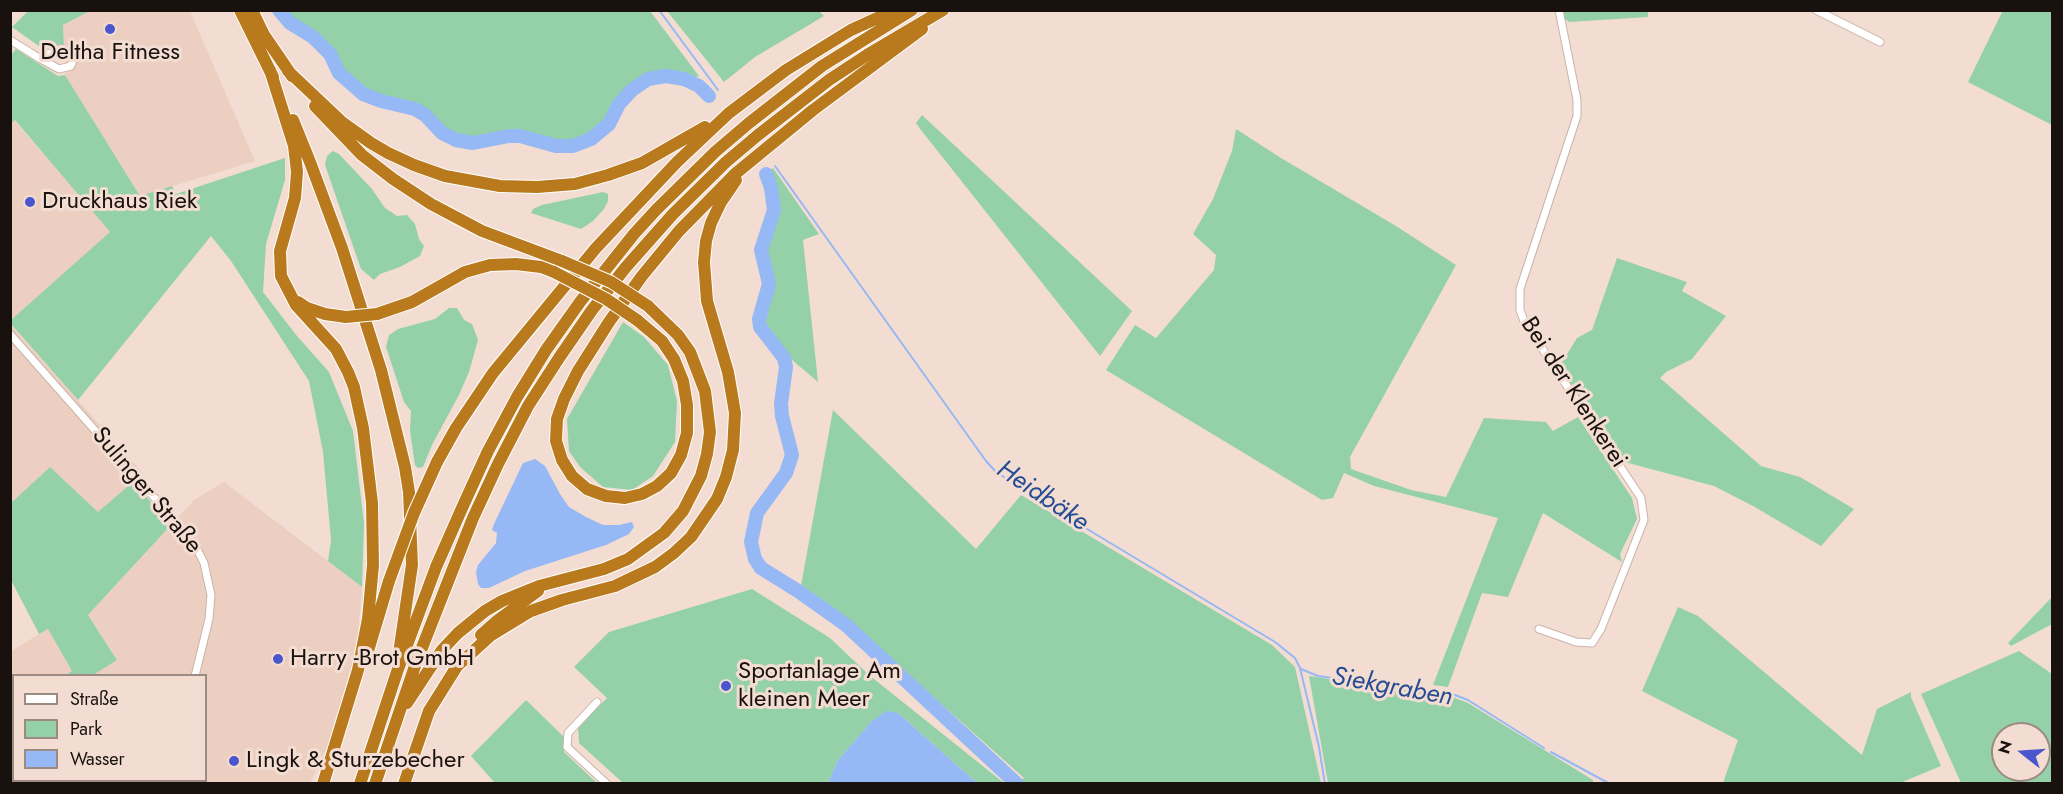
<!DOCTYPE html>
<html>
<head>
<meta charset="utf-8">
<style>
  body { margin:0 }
  #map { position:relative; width:2063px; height:794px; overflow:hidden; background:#f3ddd2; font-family:Jost,sans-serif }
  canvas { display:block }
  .frame { position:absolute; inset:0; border:12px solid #18110d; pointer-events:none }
  .legend { position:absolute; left:12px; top:674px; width:195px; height:108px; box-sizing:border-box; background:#f3ddd2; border:2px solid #9b8b83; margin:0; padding:8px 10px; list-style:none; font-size:18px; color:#18110d }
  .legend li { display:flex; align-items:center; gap:12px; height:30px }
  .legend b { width:30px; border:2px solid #9b8b83 }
  .north { position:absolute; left:1991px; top:722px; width:60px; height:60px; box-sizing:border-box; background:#f3ddd2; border:2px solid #9b8b83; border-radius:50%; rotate:287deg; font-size:16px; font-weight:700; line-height:24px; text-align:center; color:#18110d }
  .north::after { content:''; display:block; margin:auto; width:21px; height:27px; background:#4b56cc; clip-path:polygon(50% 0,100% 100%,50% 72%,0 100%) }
</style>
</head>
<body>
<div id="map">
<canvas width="2063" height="794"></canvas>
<div class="frame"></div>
<ul class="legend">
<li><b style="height:8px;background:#fff"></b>Straße</li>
<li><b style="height:16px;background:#94d1a9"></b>Park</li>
<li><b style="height:16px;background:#96b8f4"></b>Wasser</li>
</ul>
<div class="north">N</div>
</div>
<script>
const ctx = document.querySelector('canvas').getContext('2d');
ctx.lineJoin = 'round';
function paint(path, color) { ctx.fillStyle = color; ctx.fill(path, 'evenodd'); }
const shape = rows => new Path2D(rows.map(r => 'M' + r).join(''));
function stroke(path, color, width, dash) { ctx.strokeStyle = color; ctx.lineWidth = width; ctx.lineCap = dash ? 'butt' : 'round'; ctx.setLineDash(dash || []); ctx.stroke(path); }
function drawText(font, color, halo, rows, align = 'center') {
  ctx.font = font + ' Jost,sans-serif'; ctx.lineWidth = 6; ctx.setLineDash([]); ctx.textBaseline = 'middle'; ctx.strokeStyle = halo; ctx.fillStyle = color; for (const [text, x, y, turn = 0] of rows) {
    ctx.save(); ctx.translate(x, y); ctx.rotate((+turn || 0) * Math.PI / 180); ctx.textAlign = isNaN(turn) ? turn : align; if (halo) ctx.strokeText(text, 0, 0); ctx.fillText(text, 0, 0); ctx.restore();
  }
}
const built = shape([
  [90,11,190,11,255,161,140,196,65,75,63,25],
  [14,120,111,232,11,320,10,123],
  [10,324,143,473,98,512,50,467,11,503],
  [224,482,362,587,357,647,329,744,310,783,42,784,41,781,206,780,206,676,93,675,117,659,88,615,194,500],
  [48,629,72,671,65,675,14,676,13,737,11,732,11,651]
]);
const green = shape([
  [2003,10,2052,11,2052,125,1968,82],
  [28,11,90,11,63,25,64,46,43,49,12,27],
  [281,11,650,11,699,76,693,78,655,72,638,78,627,90,608,120,583,137,567,141,550,141,520,133,469,141,448,135,417,106,365,92,342,74,330,47,297,24],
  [819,11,824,16,755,57,724,82,667,11],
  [1563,11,1648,11,1648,17,1569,22,1565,19],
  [16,49,58,76,65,75,140,196,172,186,176,194,285,158,285,180,266,244,263,292,297,336,329,372,353,431,364,523,362,587,328,561,331,540,323,452,309,381,231,261,211,236,78,400,11,324,11,320,110,232,15,120,11,123,11,55],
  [922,115,1132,311,1100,356,921,130,916,123],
  [1236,129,1281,158,1396,226,1456,265,1350,457,1351,469,1411,490,1446,497,1484,418,1546,422,1553,431,1578,417,1632,498,1637,519,1620,554,1622,562,1543,513,1508,597,1482,593,1448,687,1433,685,1498,518,1374,486,1344,473,1333,498,1322,500,1106,370,1135,325,1156,338,1214,270,1216,255,1193,234,1213,199,1232,151],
  [333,151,339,154,372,189,385,208,397,216,407,215,415,224,419,239,424,246,420,256,400,267,380,274,374,280,361,269,325,165,327,156],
  [773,168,819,234,803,240,818,382,785,354,763,325,763,316,770,292,771,276,765,251,766,243,777,220,778,208,771,177,768,171],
  [603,192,608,194,608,201,604,209,593,221,581,229,531,213,533,209,542,205],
  [1617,258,1687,282,1682,291,1726,316,1692,359,1666,372,1660,378,1761,466,1800,477,1854,509,1821,546,1753,506,1714,486,1621,461,1559,367,1577,338,1592,330],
  [449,308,457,308,464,320,472,324,478,340,469,372,459,395,432,445,423,467,418,468,415,465,410,431,411,411,404,402,386,347,389,335,398,329,435,319],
  [623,322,644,337,668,365,677,401,675,442,653,476,632,490,603,487,580,467,569,451,567,419],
  [833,410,976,549,1021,495,1272,645,1295,667,1321,783,1018,783,1024,778,844,617,800,591],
  [50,467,98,512,134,481,170,526,88,615,117,660,93,675,65,675,72,671,48,629,39,634,11,580,11,503],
  [752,589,830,638,869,675,1004,783,977,783,898,713,872,721,838,760,828,783,623,783,579,743,578,727,607,698,574,667,609,632],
  [2052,597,2052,624,2011,646,2008,643],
  [1678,607,1698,616,1862,755,1877,709,1911,692,1911,697,1941,766,1900,783,1723,783,1738,740,1642,691],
  [2019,651,2052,674,2052,783,1961,783,1921,694],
  [2003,734,2039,734,2039,770,2003,770],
  [1309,676,1450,696,1468,703,1593,780,1593,783,1328,783],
  [526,700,563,736,564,752,597,783,495,783,471,756]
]);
const water = shape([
  [535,459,545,466,560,494,569,507,586,517,603,525,619,525,632,522,634,527,629,534,606,545,525,571,489,588,481,588,478,584,476,572,478,565,496,543,497,533,492,530,494,524,523,463],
  [886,711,898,713,977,783,828,783,838,760,872,721]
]);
const stream = shape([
  [659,10,718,90],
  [775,166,986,461,996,472,1097,535,1275,642,1295,658,1300,668,1319,747,1325,784],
  [1301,669,1318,676,1455,695,1468,700,1544,748],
  [1551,752,1610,784]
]);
const river = shape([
  [279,10,290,23,313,37,330,54,339,73,363,94,381,101,415,109,425,115,442,133,456,140,473,143,509,136,520,136,556,146,573,146,591,139,609,124,619,104,632,90,648,79,666,76,684,79,699,86,709,96],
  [766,174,771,188,774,210,761,250,769,284,759,319,760,327,784,358,786,367,781,404,782,416,792,455,786,473,757,513,751,542,755,559,761,568,798,591,846,625,1017,784]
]);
const minor = shape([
  [1816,10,1880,42],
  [10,40,39,58,59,69,71,66,73,60,69,51,65,49,60,49,39,58],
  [10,334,190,538,197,549,204,563,211,595,209,619,195,676],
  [1539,629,1576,642,1592,643,1601,629,1644,520,1641,498,1524,321,1520,310,1520,289,1577,116,1577,100,1559,10],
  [597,702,568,733,567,747,607,784],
  [10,741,14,746],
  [34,780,36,784],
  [109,784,114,780]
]);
const motorway = shape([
  [240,10,273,77],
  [252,10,264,35,292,76],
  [270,70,294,146,297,172,295,198,280,251,281,276,296,305,336,349,348,372,354,387,363,428,372,503,373,565,368,619,358,670,323,784],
  [288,71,343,123,371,143,388,153,414,165,445,176,500,186,537,187,575,184,608,175,642,163,705,127],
  [315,106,362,155,393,179,431,204,482,231,562,261],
  [293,120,310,162,342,248,381,370,405,467,409,492,412,565,399,653],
  [298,302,307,308,325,314,346,317],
  [377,314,412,302,465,272,490,265,516,264,541,267,554,272],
  [637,320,662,341,674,359,683,381,687,405,687,433,681,455,671,473,657,486,642,494,625,498,606,496,587,489,572,476,562,460,556,441,557,419,564,399,578,371,609,322,642,276,679,231,735,174,813,110,922,29],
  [437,462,456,428,493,373,596,248,677,162,729,113,786,70,851,30,895,10],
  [481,635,498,620,538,591],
  [368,651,389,581],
  [456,667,490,636,531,611,562,600,615,586,655,567,674,553,691,537,717,499,726,477,733,450,735,413,728,372,707,301,704,262,706,241,711,223,721,202,736,180],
  [407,703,442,650,458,633,485,611,502,601,539,586,604,569,628,559,664,533,683,511,701,476,707,454,710,432,705,391,690,352,678,335,648,306],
  [360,784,397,672,436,567,462,508,488,451,517,397,546,350,580,302,634,234,656,210,715,152,749,123,822,66,912,10],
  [375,784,416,663,473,518,498,464,528,406,559,358,592,310,626,267,673,214,726,162,758,135,829,80,867,55,943,10],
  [404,784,429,711,459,663]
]);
const motorwayBridge = shape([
  [562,261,611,282,648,306],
  [554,272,606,299,637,320],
  [346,317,377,314],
  [389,581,414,513,437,462]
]);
const markers = [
  [110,29,6,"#4b56cc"],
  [30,202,6,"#4b56cc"],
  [278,659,6,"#4b56cc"],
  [726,686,6,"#4b56cc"],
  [234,761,6,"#4b56cc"]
];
const poiNames = [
  ["Deltha Fitness",110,53,"center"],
  ["Druckhaus Riek",42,202],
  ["Harry -Brot GmbH",290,659],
  ["Sportanlage Am",738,672],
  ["kleinen Meer",738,700],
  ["Lingk & Sturzebecher",246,761]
];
const streetNames = [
  ["Bei der Klenkerei",1573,393,57],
  ["Sulinger Straße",146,491,50]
];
const waterNames = [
  ["Heidbäke",1042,497,34],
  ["Siekgraben",1392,688,10]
];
paint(built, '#eccfc0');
paint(green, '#94d1a9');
paint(water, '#96b8f4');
stroke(stream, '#96b8f4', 2);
stroke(river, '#96b8f4', 14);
stroke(minor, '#c9b4a9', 9);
stroke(motorway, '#fff', 14);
stroke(minor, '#fff', 7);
stroke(motorway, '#b97a1e', 12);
stroke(motorwayBridge, '#fff', 14, []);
stroke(motorwayBridge, '#b97a1e', 12);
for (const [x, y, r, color] of markers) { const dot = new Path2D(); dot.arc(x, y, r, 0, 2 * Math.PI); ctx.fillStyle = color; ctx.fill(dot); stroke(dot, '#f3ddd2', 2); }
drawText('24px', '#18110d', '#f3ddd2', poiNames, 'left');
drawText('24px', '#18110d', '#f3ddd2', streetNames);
drawText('italic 26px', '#264d93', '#f3ddd2', waterNames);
</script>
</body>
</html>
